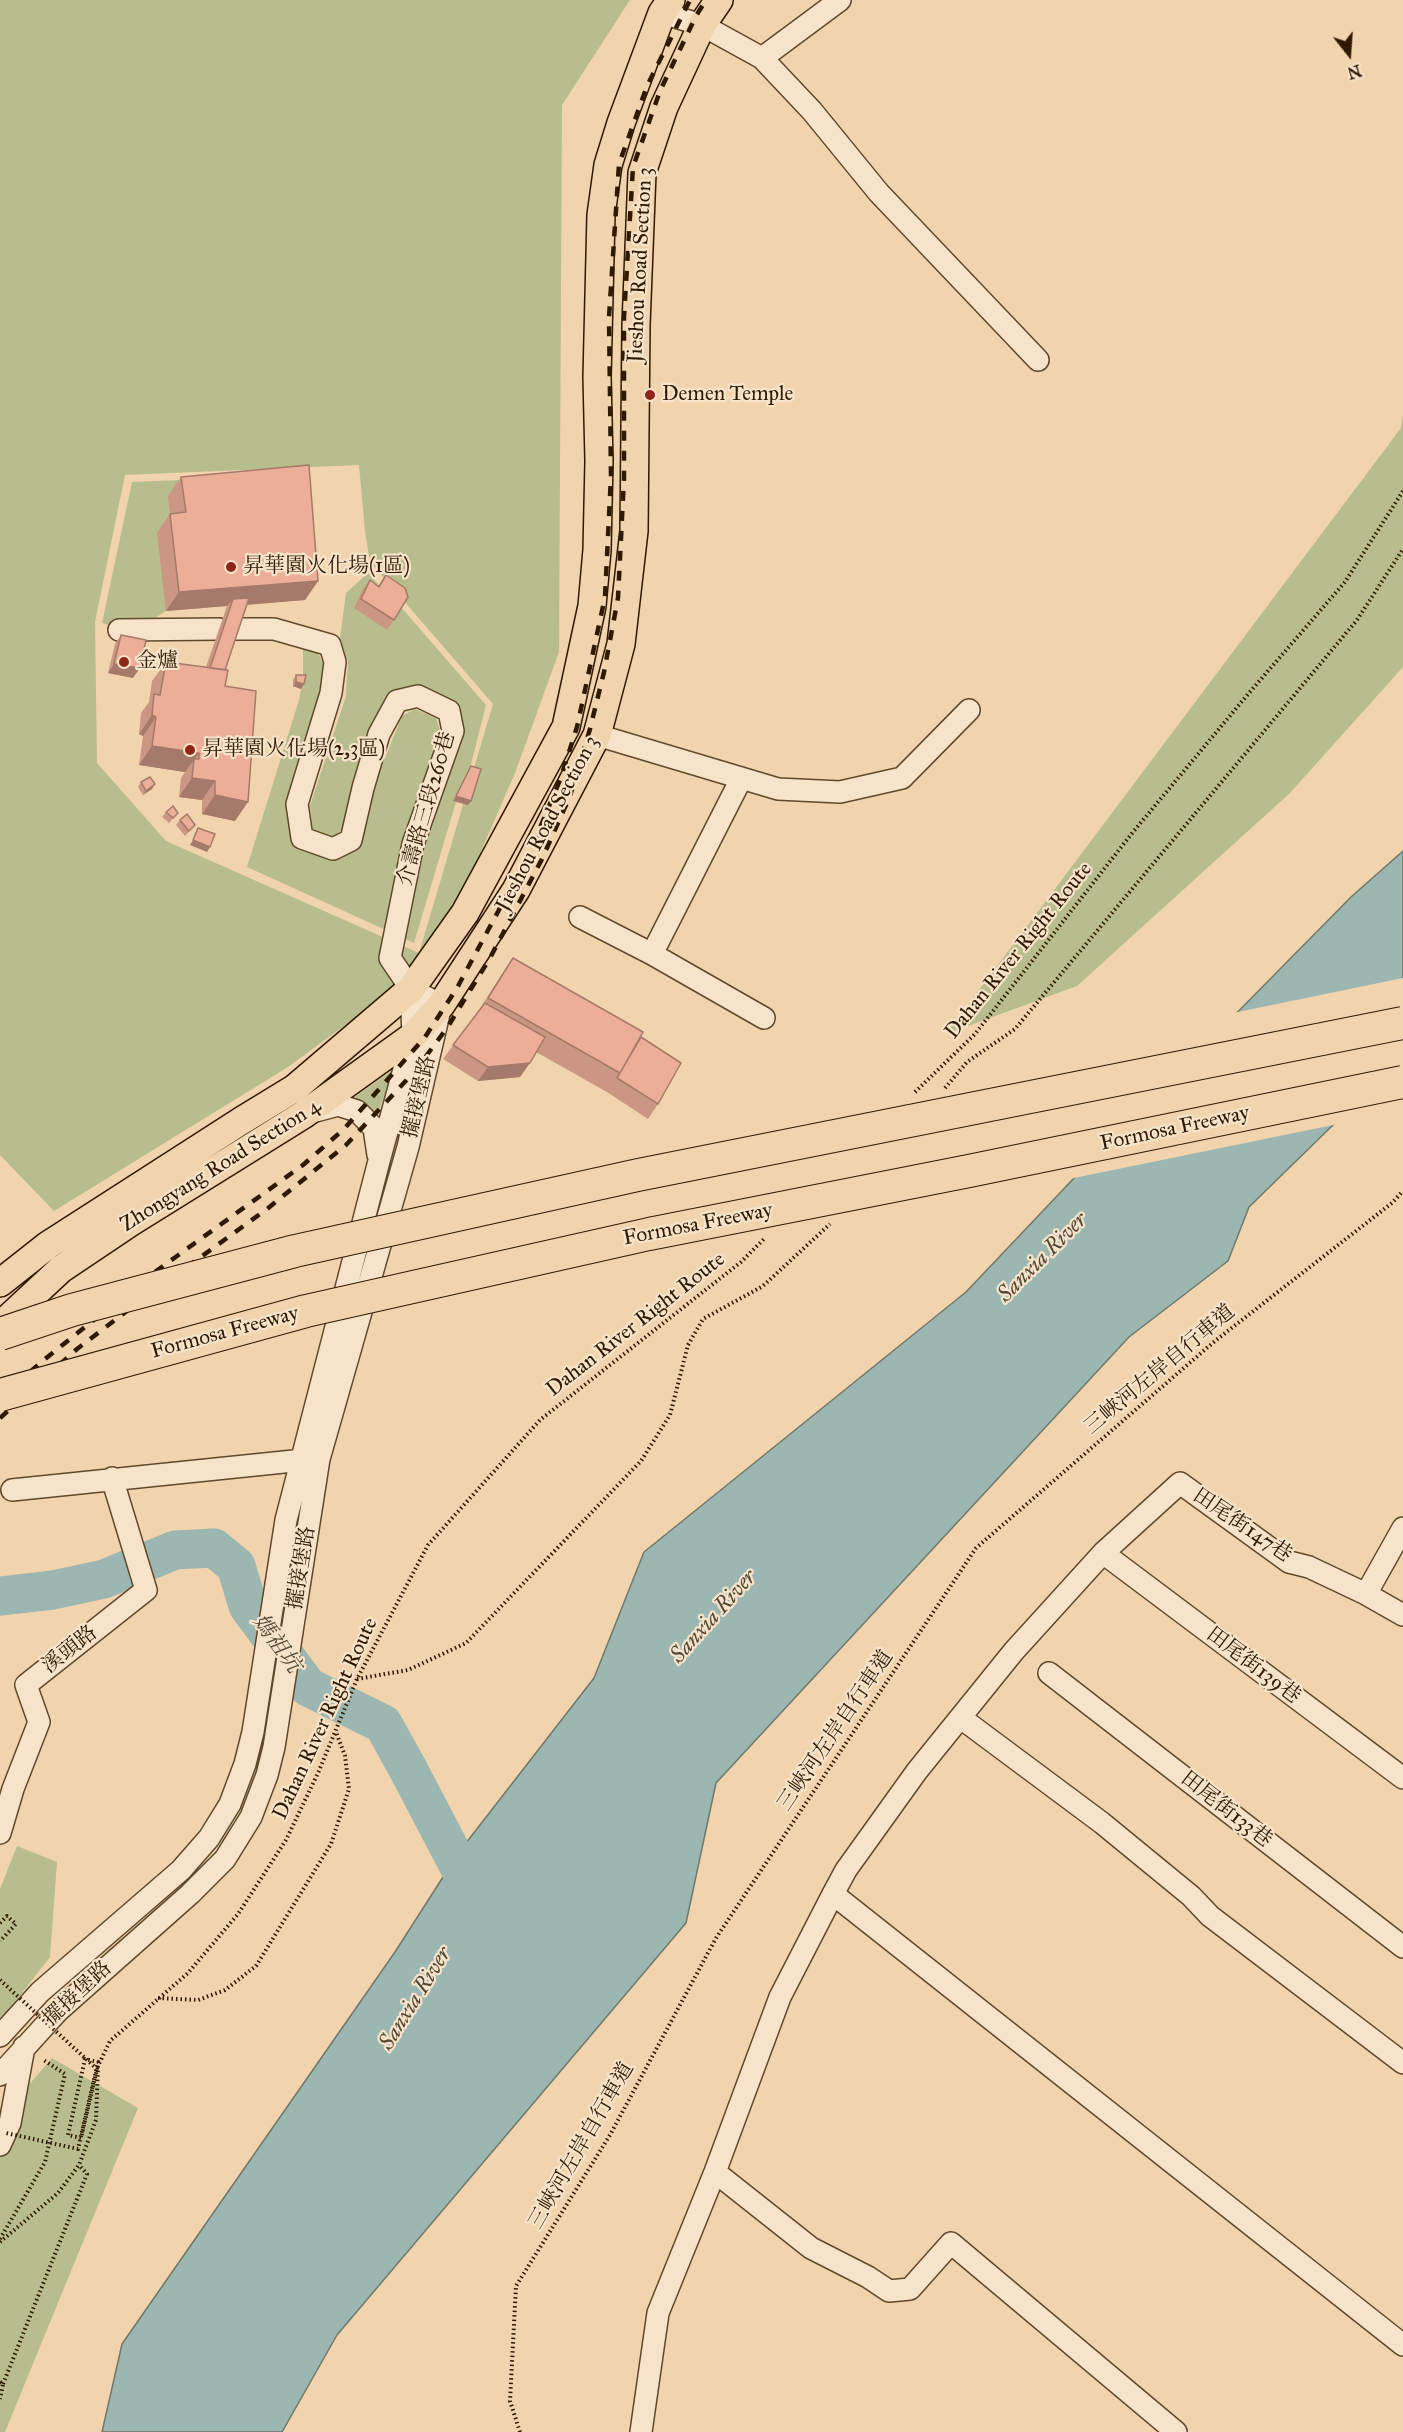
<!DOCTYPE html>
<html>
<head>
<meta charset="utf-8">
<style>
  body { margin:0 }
  #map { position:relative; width:1403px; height:2432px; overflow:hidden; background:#f1d4ad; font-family:"IM FELL Great Primer",serif }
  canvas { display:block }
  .north { position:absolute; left:1319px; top:24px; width:60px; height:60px; -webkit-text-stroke:4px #f6e3ca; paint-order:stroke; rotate:163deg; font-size:16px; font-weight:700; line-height:24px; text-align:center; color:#2f1900 }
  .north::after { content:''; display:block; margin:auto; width:21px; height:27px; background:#2f1900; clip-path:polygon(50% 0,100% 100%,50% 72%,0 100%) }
</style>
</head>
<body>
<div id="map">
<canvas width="1403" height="2432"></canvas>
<div class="north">N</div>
</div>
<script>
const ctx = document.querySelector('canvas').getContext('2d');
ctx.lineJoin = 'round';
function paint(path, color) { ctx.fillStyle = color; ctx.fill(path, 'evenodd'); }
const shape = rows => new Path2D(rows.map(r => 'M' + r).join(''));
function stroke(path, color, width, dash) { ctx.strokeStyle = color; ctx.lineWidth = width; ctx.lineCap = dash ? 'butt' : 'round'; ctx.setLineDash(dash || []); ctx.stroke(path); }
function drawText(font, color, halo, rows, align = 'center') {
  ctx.font = font + ' "IM FELL Great Primer","Noto Serif TC",serif'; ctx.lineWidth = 4.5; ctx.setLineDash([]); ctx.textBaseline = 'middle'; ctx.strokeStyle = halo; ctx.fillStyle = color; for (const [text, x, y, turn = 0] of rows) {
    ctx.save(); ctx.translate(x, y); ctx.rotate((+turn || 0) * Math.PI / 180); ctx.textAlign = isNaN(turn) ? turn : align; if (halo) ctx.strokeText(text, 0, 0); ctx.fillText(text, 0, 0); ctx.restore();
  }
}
const green = shape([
  [0,0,630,0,562,105,559,652,515,773,458,904,409,978,288,1067,54,1211,0,1155],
  [359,465,365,531,370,562,493,704,419,953,166,841,97,763,95,622,125,475],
  [1403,415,1403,667,1290,793,1077,986,946,1034,1401,428],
  [205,479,173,531,166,611,144,625,109,625,102,623,132,482],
  [368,573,379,585,372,597,387,630,401,607,486,705,469,772,453,801,456,802,414,943,403,938,422,846,463,734,455,701,416,684,389,691,366,735,351,789,343,829,331,839,313,832,310,806,346,696,348,661,340,638,346,593],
  [303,648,318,653,323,664,321,693,288,803,332,859,360,845,373,788,402,716,415,709,436,718,441,733,403,842,388,931,247,867,299,700,303,680],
  [394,1069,377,1115,351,1100],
  [17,1846,57,1862,50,1957,0,2021,0,1889],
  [52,2058,138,2108,5,2432,0,2432,0,2118]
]);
const water = shape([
  [1403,851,1403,1053,1373,1086,1249,1207,1228,1261,1129,1337,716,1783,686,1923,337,2335,282,2432,102,2432,122,2344,395,1952,459,1852,594,1678,644,1552,966,1292,1075,1177,1351,897,1403,851]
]);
const pier = shape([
  [1403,978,1403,1057,1338,1124,1069,1179,1233,1013]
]);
const river = shape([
  [0,1596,53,1590,104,1579,175,1550,214,1548,236,1566,248,1606,308,1687,383,1724,408,1769,477,1901]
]);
const path = shape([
  [945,1088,967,1062,1015,1029,1357,620,1403,549],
  [915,1092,975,1034,1133,832,1249,693,1345,582,1403,491],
  [357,1679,408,1670,466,1643,641,1461,670,1415,688,1345,703,1319,763,1286,830,1224],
  [0,1923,7,1916,16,1924,0,1941],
  [158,1998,198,2000,225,1990,256,1966,331,1844,349,1789,345,1756,336,1732],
  [0,2239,45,2162,65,2074,42,2059],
  [0,2242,58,2193,79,2165,96,2120,98,2066,110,2041,188,1973,238,1914,286,1840,318,1773,357,1679,428,1545,540,1420,741,1262,765,1238],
  [0,2382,3,2384,0,2399],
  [3,2384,87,2174,79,2165],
  [520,2432,510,2401,516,2286,610,2135,716,1938,976,1548,1215,1341,1392,1203,1403,1191]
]);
const minor = shape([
  [662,13,702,25,762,58,812,111,879,193,1038,360],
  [762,58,840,0],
  [119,630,219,629],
  [597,735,778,789,840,792,902,778,969,710],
  [580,917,652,954,764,1018],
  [652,954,741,779],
  [312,1112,338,1105,357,1111,374,1128,378,1155],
  [12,1490,313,1459],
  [1103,1553,1403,1778],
  [1366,1594,1403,1528],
  [1049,1673,1403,1947],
  [961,1718,1102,1823,1191,1896,1210,1916,1403,2063],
  [0,1833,13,1789,39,1722,26,1685,146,1590,112,1478],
  [833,1894,1403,2345],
  [0,2036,40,1992,181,1870,209,1838,230,1804,245,1764,253,1732,286,1520,379,1161,413,1036,411,989],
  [0,2075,58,2011,190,1894,225,1859,251,1817,267,1775,274,1747,319,1459,408,1147,441,1005,411,989,390,958,413,844,453,731,449,711,418,696,397,701,379,734,363,788,351,840,333,849,302,838,297,804,331,693,335,662,330,645,274,629,235,629],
  [0,2145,10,2123,24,2047],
  [715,2172,811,2248,868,2277,889,2291,910,2289,951,2243,1176,2432],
  [641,2432,658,2313,715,2172,780,1997,833,1894,846,1870,917,1771,1014,1651,1103,1553,1180,1483,1289,1562,1309,1567,1366,1594,1403,1615]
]);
const major = shape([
  [0,1283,48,1245,241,1121,295,1088,411,989,465,913,566,727,592,606,597,550,599,461,597,377,601,215,608,165,621,123,662,13,671,0],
  [0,1326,61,1269,131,1222,303,1115,413,1036,441,1005,516,890,597,735,621,644,634,531,636,325,642,173,664,107,702,25,719,0]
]);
const rail = shape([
  [0,1398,45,1359,141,1282,303,1165,344,1129,425,1037,457,988,529,854,560,780,577,727,605,597,611,476,609,317,619,164,647,86,690,0],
  [0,1418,77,1349,136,1304,267,1209,346,1145,415,1071,447,1028,490,958,542,859,570,796,590,729,604,672,618,598,624,478,624,317,633,167,660,91,696,16,706,0]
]);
const pathBridge = shape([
  [0,1980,97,2069,81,2138,68,2135,85,2059,98,2062,78,2149,6,2133]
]);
const highwayBridge = shape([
  [0,1334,72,1310,295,1251,638,1175,1403,1023],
  [0,1395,306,1311,649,1234,969,1171,1403,1082]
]);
const wall = shape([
  [181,477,318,581,305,600,247,605,225,670,225,686,235,821,202,814,202,800,179,797,181,778,185,772,139,765,143,736,139,734,141,713,149,702,152,681,166,662,206,667,227,606,166,611,157,533,170,514,168,496],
  [386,575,394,620,387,630,354,608,363,589,370,580,378,586],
  [121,635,133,678,108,673,115,644],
  [296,675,301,689,293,686,293,680],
  [471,766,471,801,468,805,453,801],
  [141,782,155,784,152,789,143,795,138,787],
  [166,812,178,813,169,823,162,817],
  [180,820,195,825,185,836,176,825],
  [513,958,641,1037,658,1104,648,1119,607,1092,536,1052,520,1077,478,1081,443,1059,479,1010,500,977]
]);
const shadedWall = shape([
  [318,581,305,600,230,606,233,599,227,606,166,611,179,592],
  [114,664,140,668,133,678,108,673],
  [296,682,304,684,301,689,293,686],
  [152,715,156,717,143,736,139,734],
  [152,746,199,753,185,772,139,765],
  [192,778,215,781,202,800,179,797],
  [155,784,152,789,143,795,146,791],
  [215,795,248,802,235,821,202,814],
  [456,796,471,801,468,805,453,801],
  [193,840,210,847,207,852,190,845],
  [530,1063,520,1077,478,1081,488,1067]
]);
const building = shape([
  [309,465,318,581,179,592,170,514,186,512,181,477,309,465],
  [386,575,405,588,408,597,394,620,361,599,370,580,379,587,386,575],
  [249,598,225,670,210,668,233,599,249,598],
  [121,635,146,640,140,668,114,664,121,635],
  [166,662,228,670,225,686,256,691,248,802,215,795,215,781,192,778,194,759,199,759,199,753,152,746,156,717,152,715,154,694,160,695,166,662],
  [296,675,306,675,304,684,296,682,296,675],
  [471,766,481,769,471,801,456,796,471,766],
  [150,777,155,784,146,791,141,782,150,777],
  [173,806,178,813,173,818,166,812,173,806],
  [187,814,195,825,189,831,180,820,187,814],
  [198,828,215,834,210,847,193,840,198,828],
  [513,958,643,1032,620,1073,488,998,513,958],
  [485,1003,545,1037,530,1063,488,1067,453,1045,485,1003],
  [641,1037,681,1063,658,1104,617,1078,641,1037]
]);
const markers = [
  [650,395,6,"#8f2418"],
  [231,567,6,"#8f2418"],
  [124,662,6,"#8f2418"],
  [190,750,6,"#8f2418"]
];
const streetNames = [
  ["Jieshou Road Section 3",641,265,-87],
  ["介壽路三段260巷",427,809,-74],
  ["Jieshou Road Section 3",548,824,-62],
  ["Dahan River Right Route",1019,951,-51],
  ["擺接堡路",420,1097,-77],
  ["Formosa Freeway",1175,1129,-12],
  ["Zhongyang Road Section 4",221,1166,-32],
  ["Formosa Freeway",698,1225,-11],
  ["Dahan River Right Route",636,1325,-38],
  ["Formosa Freeway",225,1333,-15],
  ["三峽河左岸自行車道",1160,1370,-40],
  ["田尾街147巷",1242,1526,34],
  ["擺接堡路",302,1568,-81],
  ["溪頭路",70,1650,-38],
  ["田尾街139巷",1253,1666,37],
  ["Dahan River Right Route",326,1719,-65],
  ["三峽河左岸自行車道",836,1731,-56],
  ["田尾街133巷",1226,1810,38],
  ["擺接堡路",78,1994,-43],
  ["三峽河左岸自行車道",582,2146,-60]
];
const poiNames = [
  ["Demen Temple",662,395],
  ["昇華園火化場(1區)",243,567],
  ["金爐",136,662],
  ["昇華園火化場(2,3區)",202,750]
];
const waterNames = [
  ["Sanxia River",1043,1258,-45],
  ["Sanxia River",714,1617,-48],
  ["媽祖坑",276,1644,54],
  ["Sanxia River",416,1999,-58]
];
paint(green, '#b7bd8c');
paint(water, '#9cb7b1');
stroke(water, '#70786a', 1.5);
paint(pier, '#f1d4ad');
stroke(river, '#9cb7b1', 39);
stroke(minor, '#60482b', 24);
stroke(major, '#2f1900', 30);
stroke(path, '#2f1900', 4, [1.5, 3]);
stroke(minor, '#f6e3ca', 21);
stroke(major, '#f1d4ad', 27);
stroke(rail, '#2f1900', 4.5, [10, 10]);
stroke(highwayBridge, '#2f1900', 34, []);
stroke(pathBridge, '#2f1900', 4, [1.5, 3]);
stroke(highwayBridge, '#f1d4ad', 32);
paint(wall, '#cb9683');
paint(shadedWall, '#a57a6a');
paint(building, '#ecae98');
stroke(building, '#a57a6a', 1.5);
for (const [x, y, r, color] of markers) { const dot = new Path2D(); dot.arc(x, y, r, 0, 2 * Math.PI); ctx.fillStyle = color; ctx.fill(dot); stroke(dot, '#f6e3ca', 2); }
drawText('21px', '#2f1900', '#f6e3ca', streetNames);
drawText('21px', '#2f1900', '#f6e3ca', poiNames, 'left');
drawText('italic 22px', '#504835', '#f6e3ca', waterNames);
</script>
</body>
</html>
